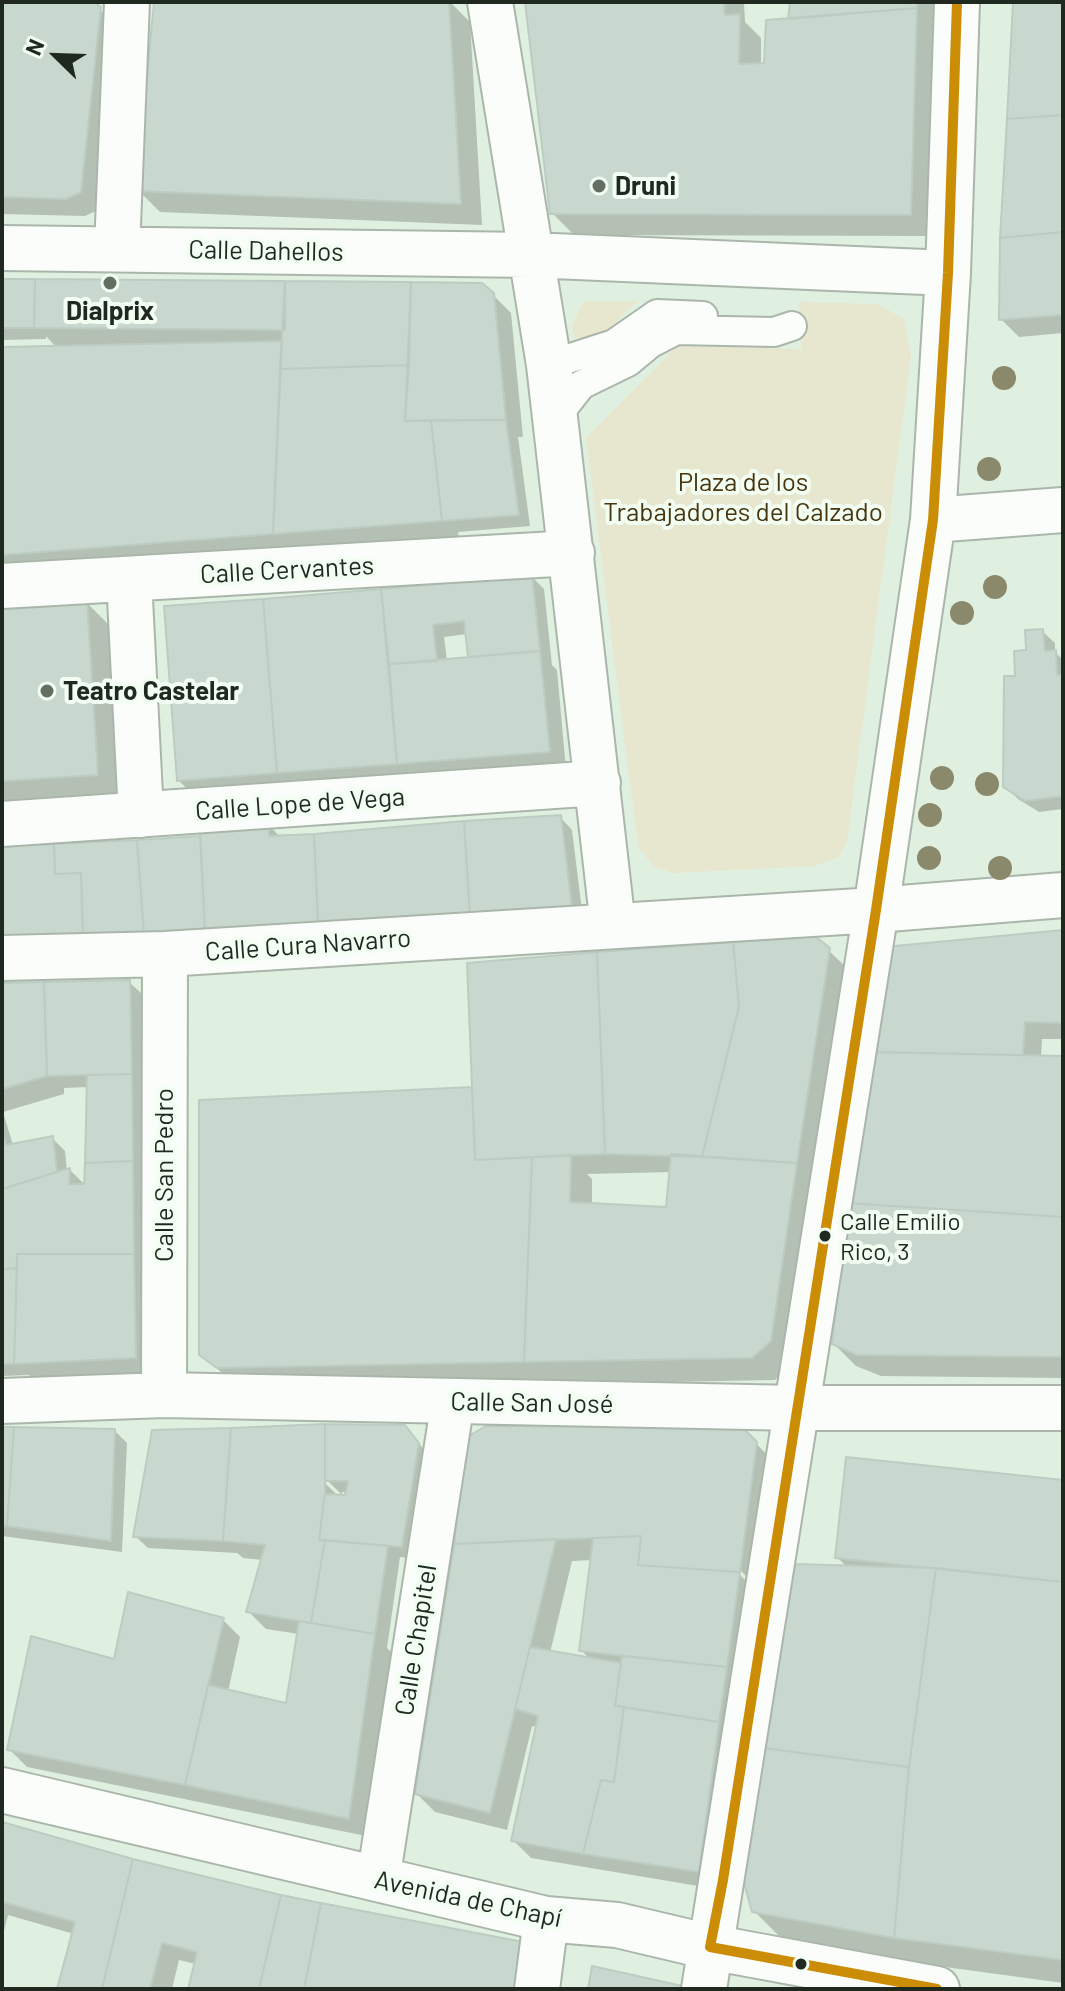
<!DOCTYPE html>
<html>
<head>
<meta charset="utf-8">
<style>
  body { margin:0 }
  #map { position:relative; width:1065px; height:1991px; overflow:hidden; background:#e0f0e0; font-family:Barlow,sans-serif }
  canvas { display:block }
  .frame { position:absolute; inset:0; border:4px solid #1f291f; pointer-events:none }
  .north { position:absolute; left:16px; top:16px; width:80px; height:80px; -webkit-text-stroke:6px #f3fef3; paint-order:stroke; rotate:293deg; font-size:22px; font-weight:700; line-height:32px; text-align:center; color:#1f291f }
  .north::after { content:''; display:block; margin:auto; width:28px; height:36px; background:#1f291f; clip-path:polygon(50% 0,100% 100%,50% 72%,0 100%) }
</style>
</head>
<body>
<div id="map">
<canvas width="1065" height="1991"></canvas>
<div class="frame"></div>
<div class="north">N</div>
</div>
<script>
const ctx = document.querySelector('canvas').getContext('2d');
ctx.lineJoin = 'round';
function paint(path, color) { ctx.fillStyle = color; ctx.fill(path, 'evenodd'); }
const shape = rows => new Path2D(rows.map(r => 'M' + r).join(''));
function stroke(path, color, width, dash) { ctx.strokeStyle = color; ctx.lineWidth = width; ctx.lineCap = dash ? 'butt' : 'round'; ctx.setLineDash(dash || []); ctx.stroke(path); }
function drawText(font, color, halo, rows, align = 'center') {
  ctx.font = font + ' Barlow,sans-serif'; ctx.lineWidth = 8; ctx.setLineDash([]); ctx.textBaseline = 'middle'; ctx.strokeStyle = halo; ctx.fillStyle = color; for (const [text, x, y, turn = 0] of rows) {
    ctx.save(); ctx.translate(x, y); ctx.rotate((+turn || 0) * Math.PI / 180); ctx.textAlign = isNaN(turn) ? turn : align; if (halo) ctx.strokeText(text, 0, 0); ctx.fillText(text, 0, 0); ctx.restore();
  }
}
const green = shape([
  [639,301,627,310,608,333,575,339,572,326,583,302],
  [799,302,878,304,904,319,911,356,847,842,839,857,815,866,674,873,654,867,638,847,586,438,677,346,801,349]
]);
const shadow = shape([
  [2,2,91,2,118,27,98,210,85,216,2,214],
  [156,2,450,2,470,22,482,225,160,212,138,190],
  [527,2,744,2,745,22,761,38,761,65,766,65,790,20,792,2,934,2,934,28,938,32,932,236,574,235,552,213],
  [1015,2,1063,2,1063,333,1019,337,1001,319],
  [2,281,493,295,511,313,523,437,518,437,530,526,458,532,459,538,2,578,2,349,57,348,46,336,46,339,2,340],
  [532,577,544,589,552,665,557,670,566,769,197,798,179,781,380,592],
  [467,634,471,659,447,661,444,637],
  [86,602,108,624,119,796,2,803,2,608],
  [1042,631,1055,643,1055,652,1063,660,1063,809,1039,812,1018,799,1005,786,1017,677,1028,652],
  [560,817,572,830,583,919,219,943,2,848,202,837,268,824,280,837],
  [1063,932,1063,1039,1042,1039,1041,1057,1063,1058,1063,1378,881,1376,856,1366,834,1344,886,949],
  [828,950,847,968,792,1363,775,1380,241,1390,201,1354,201,1102,474,1089],
  [672,1172,668,1209,592,1205,592,1179,587,1174],
  [129,982,142,994,145,1175,153,1375,34,1381,29,1375,2,1376,2,985],
  [89,1087,86,1186,70,1170,67,1171,65,1151,52,1138,13,1145,3,1112,64,1094,64,1088],
  [404,1427,431,1457,414,1559,400,1557,387,1648,392,1653,366,1836,27,1767,9,1749,223,1620,240,1637,228,1692,288,1705,299,1634,266,1629,248,1611,263,1560,243,1558,237,1553,148,1548,135,1536],
  [321,1479,326,1479,342,1495,342,1492,347,1492,345,1503],
  [2,1429,115,1431,127,1443,122,1552,2,1536],
  [742,1429,778,1466,761,1591,738,1568,738,1573,758,1593,716,1889,531,1858,513,1840,538,1727,532,1726,507,1830,435,1812,417,1794,456,1544],
  [592,1560,581,1650,591,1660,550,1653,572,1561],
  [1063,1482,1063,1983,923,1964,781,1938,754,1911,847,1567,837,1557],
  [2,1824,540,1989,190,1989,196,1964,179,1960,172,1989,59,1989,74,1934,8,1915,2,1939]
]);
const building = shape([
  [2,2,94,2,101,7,81,192,66,199,2,197,2,2],
  [154,2,449,2,461,204,136,191,154,2],
  [525,2,724,2,725,15,740,14,739,64,764,63,766,20,917,8,911,215,550,214,525,2],
  [790,2,917,2,917,8,788,19,790,2],
  [1013,2,1063,2,1063,115,1007,119,1013,2],
  [1063,115,1063,232,1000,238,1007,119,1063,115],
  [1063,232,1063,315,999,320,1000,238,1063,232],
  [2,279,35,279,34,328,2,328,2,279],
  [35,279,285,281,285,330,34,328,35,279],
  [285,281,411,282,409,365,280,369,285,281],
  [411,282,482,283,494,293,506,420,405,421,411,282],
  [282,341,273,534,2,555,2,347,282,341],
  [409,365,405,421,431,420,442,521,273,534,280,369,409,365],
  [431,420,506,420,519,515,442,521,431,420],
  [532,575,540,651,468,657,464,621,433,625,437,661,389,664,381,589,532,575],
  [381,589,397,764,277,773,263,599,381,589],
  [263,599,277,773,177,781,164,606,263,599],
  [87,600,98,775,2,781,2,606,87,600],
  [1043,629,1045,651,1056,650,1057,675,1063,674,1063,796,1025,801,1003,787,1004,676,1015,676,1014,651,1026,650,1025,630,1043,629],
  [540,651,550,752,397,764,389,664,540,651],
  [561,815,572,907,470,917,464,821,561,815],
  [464,821,470,917,318,922,314,834,464,821],
  [269,822,269,836,314,834,318,922,205,932,200,826,269,822],
  [200,836,205,932,144,934,137,840,200,836],
  [137,840,144,934,83,936,81,873,55,874,54,844,137,840],
  [54,844,55,874,81,873,83,936,2,938,2,846,54,844],
  [1063,930,1063,1023,1025,1022,1023,1055,872,1052,884,947,1063,930],
  [815,936,830,948,797,1163,702,1157,739,1006,733,942,815,936],
  [733,942,739,1006,702,1157,605,1154,597,952,733,942],
  [597,952,605,1154,475,1160,467,963,597,952],
  [130,980,132,1074,47,1076,44,982,130,980],
  [44,982,47,1076,2,1089,2,983,44,982],
  [872,1052,1063,1056,1063,1217,848,1203,872,1052],
  [132,1074,133,1161,85,1163,87,1075,132,1074],
  [472,1087,475,1160,532,1157,524,1362,217,1368,199,1355,199,1100,472,1087],
  [2,1133,6,1145,53,1136,57,1172,2,1189,2,1133],
  [671,1154,797,1163,771,1341,752,1358,524,1362,532,1157,571,1155,570,1202,666,1207,671,1154],
  [133,1161,134,1254,17,1254,17,1268,2,1269,2,1189,70,1168,69,1184,84,1184,85,1163,133,1161],
  [848,1203,1063,1217,1063,1357,857,1355,832,1344,848,1203],
  [17,1254,134,1254,136,1358,14,1364,17,1254],
  [17,1268,14,1364,2,1364,2,1269,17,1268],
  [325,1424,405,1425,419,1443,402,1547,319,1540,325,1494,345,1495,348,1481,325,1481,325,1424],
  [325,1424,325,1494,319,1540,325,1540,311,1623,246,1612,265,1545,223,1541,231,1428,325,1424],
  [486,1426,742,1427,757,1442,740,1572,638,1565,641,1536,454,1544,467,1437,486,1426],
  [2,1427,14,1427,7,1526,2,1526,2,1427],
  [14,1427,115,1429,111,1541,7,1526,14,1427],
  [231,1428,223,1541,133,1537,152,1430,231,1428],
  [846,1457,1063,1480,1063,1582,835,1558,846,1457],
  [641,1536,638,1565,740,1572,727,1667,579,1651,593,1538,641,1536],
  [556,1539,490,1813,415,1794,454,1544,556,1539],
  [325,1540,388,1546,375,1634,311,1623,325,1540],
  [795,1564,936,1568,909,1767,763,1748,795,1564],
  [936,1568,1063,1582,1063,1960,894,1938,909,1767,936,1568],
  [128,1592,224,1618,185,1785,7,1750,31,1636,114,1659,128,1592],
  [299,1621,375,1634,349,1819,185,1785,208,1685,286,1703,299,1621],
  [530,1647,621,1663,615,1706,624,1707,614,1782,601,1780,583,1854,511,1841,538,1716,515,1709,530,1647],
  [622,1656,727,1667,719,1722,615,1706,622,1656],
  [624,1707,719,1722,699,1872,583,1854,601,1780,614,1782,624,1707],
  [763,1748,909,1767,894,1938,752,1912,741,1872,763,1748],
  [2,1822,133,1859,102,1989,57,1989,75,1922,2,1902,2,1822],
  [133,1859,281,1895,259,1989,188,1989,197,1952,162,1943,150,1989,102,1989,133,1859],
  [281,1895,321,1903,304,1989,259,1989,281,1895],
  [321,1903,523,1942,515,1989,304,1989,321,1903],
  [592,1966,687,1987,686,1989,588,1989,592,1966]
]);
const service = shape([
  [549,365,614,344,657,314,703,316],
  [555,418,581,385,628,362,651,343,676,330,774,332,792,326]
]);
const pedestrian = shape([
  [378,1880,453,1401]
]);
const minor = shape([
  [490,2,549,365,613,926],
  [2,248,530,255,948,273],
  [117,249,127,2],
  [933,520,1063,510],
  [129,579,141,815],
  [2,586,572,553],
  [2,824,598,783],
  [2,958,165,954,876,910,1063,895],
  [164,1395,165,954],
  [2,1401,164,1395,798,1408,1063,1408],
  [2,1790,546,1919,617,1925,710,1947,937,1989],
  [537,1989,546,1919],
  [704,1989,876,910,933,520,948,273,957,2]
]);
const bus1 = shape([
  [937,1989,710,1947,723,1880,876,910,933,520,948,273,957,2]
]);
const trees = [
  [1004,378],
  [989,469],
  [995,587],
  [962,613],
  [942,778],
  [987,784],
  [930,815],
  [929,858],
  [1000,868]
];
const markers = [
  [599,186,8,"#636f63"],
  [110,283,8,"#636f63"],
  [47,691,8,"#636f63"],
  [825,1236,7,"#1f291f"],
  [801,1964,7,"#1f291f"]
];
const busNames = [
  ["Calle Emilio",840,1222],
  ["Rico, 3",840,1252]
];
const poiNames = [
  ["Druni",615,186],
  ["Dialprix",110,311,"center"],
  ["Teatro Castelar",63,691]
];
const streetNames = [
  ["Calle Dahellos",266,251,1],
  ["Calle Cervantes",287,570,-3],
  ["Calle Lope de Vega",300,804,-4],
  ["Calle Cura Navarro",308,945,-4],
  ["Calle San Pedro",164,1175,-90],
  ["Calle San José",532,1403,1],
  ["Calle Chapitel",416,1640,-81],
  ["Avenida de Chapí",468,1899,12]
];
const parkNames = [
  ["Plaza de los",743,482],
  ["Trabajadores del Calzado",743,512]
];
paint(green, '#e7e6cf');
paint(shadow, '#0003');
paint(building, '#c9d8ce');
stroke(building, '#bdccc2', 2);
stroke(service, '#aab6aa', 32);
stroke(pedestrian, '#aab6aa', 46);
stroke(minor, '#aab6aa', 48);
stroke(service, '#fafdfa', 28);
stroke(pedestrian, '#fafdfa', 42);
stroke(minor, '#fafdfa', 44);
stroke(bus1, '#cc8d06', 10);
ctx.fillStyle = '#8b896c';
for (const [x, y] of trees) { ctx.beginPath(); ctx.arc(x, y, 12, 0, 2 * Math.PI); ctx.fill(); }
for (const [x, y, r, color] of markers) { const dot = new Path2D(); dot.arc(x, y, r, 0, 2 * Math.PI); ctx.fillStyle = color; ctx.fill(dot); stroke(dot, '#f3fef3', 3); }
drawText('24px', '#1f291f', '#f3fef3', busNames, 'left');
drawText('bold 26px', '#1f291f', '#f3fef3', poiNames, 'left');
drawText('26px', '#1f291f', '#f3fef3', streetNames);
drawText('26px', '#46350e', '#f3fef3', parkNames);
</script>
</body>
</html>
